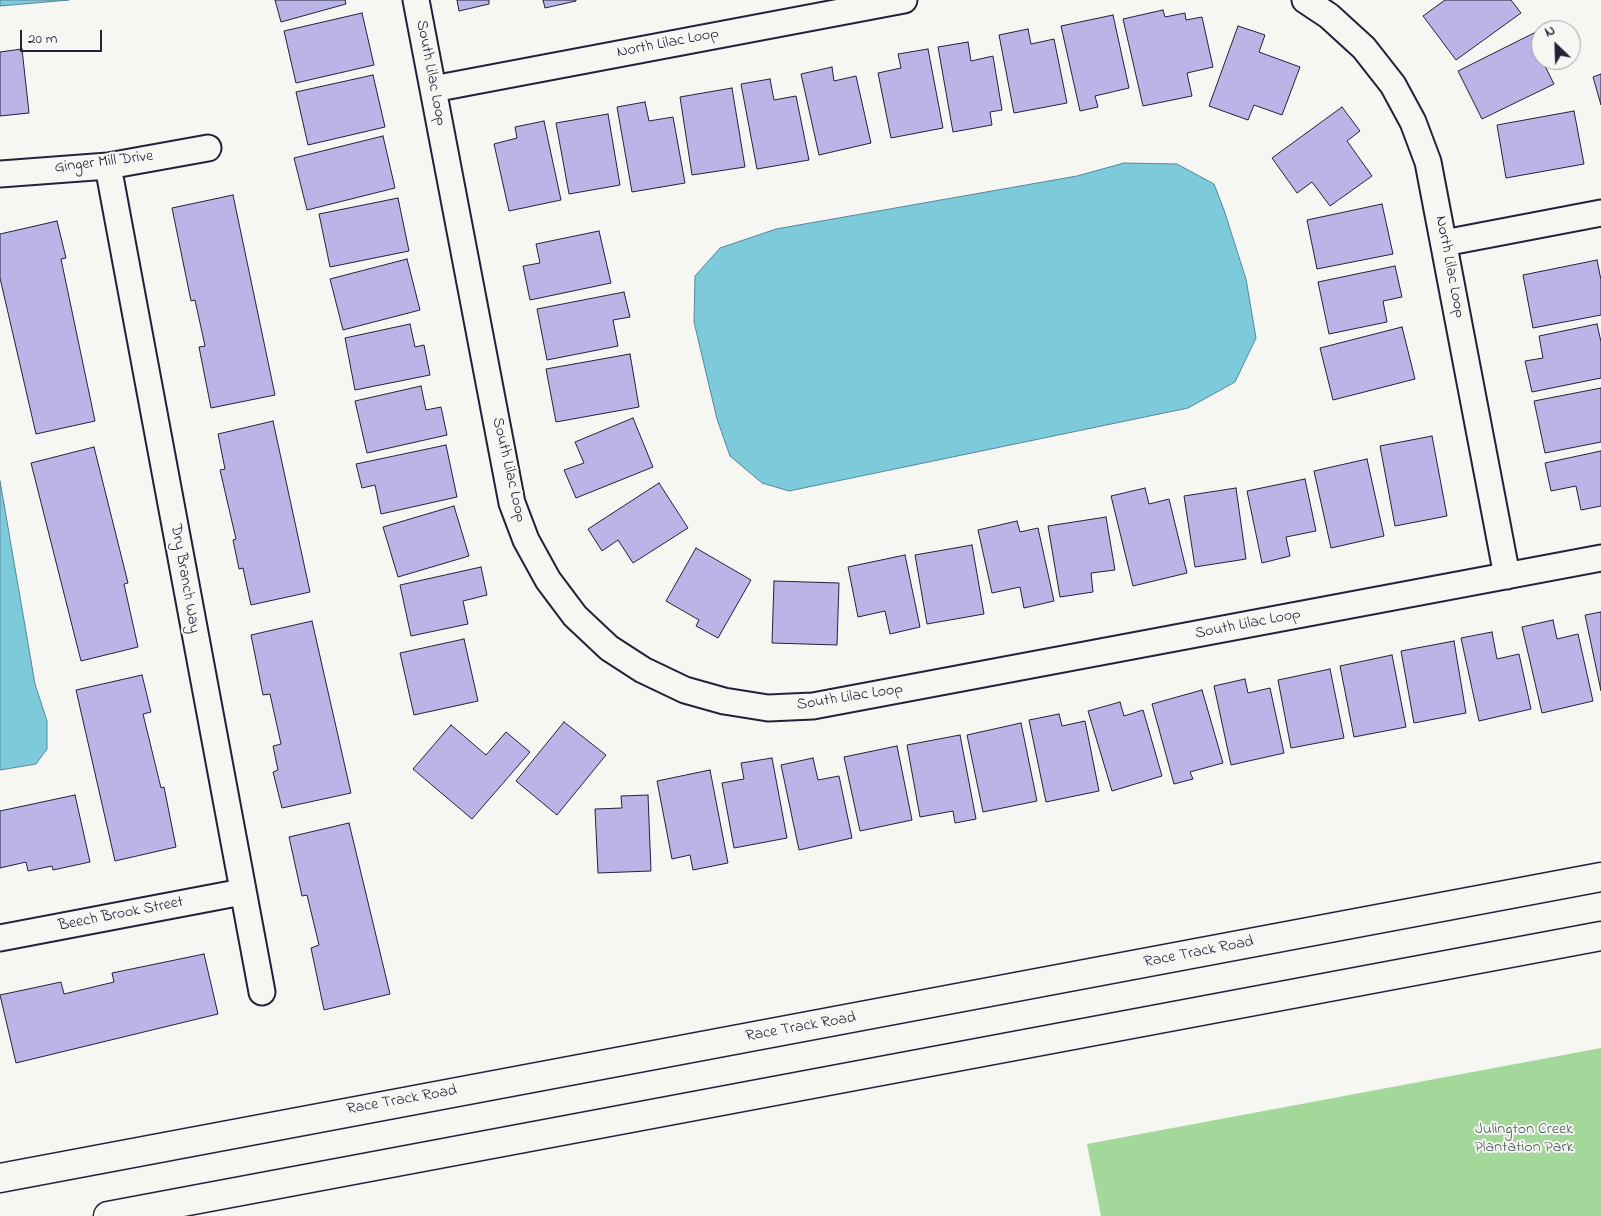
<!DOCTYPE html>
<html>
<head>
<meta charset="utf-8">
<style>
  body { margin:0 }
  #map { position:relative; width:1601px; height:1216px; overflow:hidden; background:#f6f6f2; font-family:"Indie Flower",sans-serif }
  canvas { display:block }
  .north { position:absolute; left:1531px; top:20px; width:50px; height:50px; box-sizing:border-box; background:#f6f6f2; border:1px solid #a1a1a9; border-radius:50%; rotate:336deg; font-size:14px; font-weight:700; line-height:20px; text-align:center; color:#22223b }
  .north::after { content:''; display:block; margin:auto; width:18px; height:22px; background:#22223b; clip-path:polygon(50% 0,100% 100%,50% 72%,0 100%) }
  .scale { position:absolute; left:20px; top:30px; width:82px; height:22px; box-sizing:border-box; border:2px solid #22223b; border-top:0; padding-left:6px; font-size:15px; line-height:18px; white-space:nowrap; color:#22223b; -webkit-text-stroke:4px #f6f6f2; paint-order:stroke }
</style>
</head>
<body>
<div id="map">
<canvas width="1601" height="1216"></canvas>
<div class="north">N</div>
<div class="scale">20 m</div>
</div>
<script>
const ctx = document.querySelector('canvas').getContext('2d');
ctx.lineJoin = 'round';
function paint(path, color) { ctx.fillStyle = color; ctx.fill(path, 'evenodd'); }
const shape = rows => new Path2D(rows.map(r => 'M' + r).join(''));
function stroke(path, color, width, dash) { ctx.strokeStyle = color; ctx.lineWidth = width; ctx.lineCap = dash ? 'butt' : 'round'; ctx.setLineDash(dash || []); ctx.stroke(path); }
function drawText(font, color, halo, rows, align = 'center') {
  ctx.font = font + ' "Indie Flower",sans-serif'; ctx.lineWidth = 4; ctx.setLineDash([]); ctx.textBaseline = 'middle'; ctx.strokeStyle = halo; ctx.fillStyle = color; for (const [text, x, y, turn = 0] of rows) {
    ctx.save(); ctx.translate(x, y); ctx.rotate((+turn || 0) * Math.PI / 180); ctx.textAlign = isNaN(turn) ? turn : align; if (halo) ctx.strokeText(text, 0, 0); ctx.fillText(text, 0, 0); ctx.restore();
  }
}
const green = shape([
  [1601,1048,1601,1216,1101,1216,1087,1144]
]);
const water = shape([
  [0,0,69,0,0,6,0,0],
  [1124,163,1177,164,1214,184,1224,210,1246,279,1256,338,1235,382,1188,408,789,491,762,483,730,456,717,419,694,322,695,276,720,248,776,229,1077,176,1124,163],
  [0,481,35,684,47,721,47,749,36,764,0,770,0,481]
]);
const building = shape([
  [275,0,345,0,346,4,281,22,275,0],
  [457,0,489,0,489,4,459,11,457,0],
  [543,0,576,0,576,1,545,8,543,0],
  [1445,0,1511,0,1521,13,1456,60,1423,16,1445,0],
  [1163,10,1165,17,1185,13,1186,20,1202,17,1213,67,1187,73,1192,96,1143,106,1123,19,1163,10],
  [362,13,374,65,296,83,284,31,362,13],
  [1113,15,1129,88,1095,96,1098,107,1080,111,1061,26,1113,15],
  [1238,26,1265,35,1259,52,1300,67,1282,115,1254,105,1248,120,1209,106,1238,26],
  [1028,29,1031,44,1054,39,1067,103,1014,113,999,35,1028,29],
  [1540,30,1541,48,1537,50,1554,84,1482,119,1458,71,1540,30],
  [968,42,971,61,993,56,1002,110,990,112,992,125,953,132,938,47,968,42],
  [22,49,29,113,0,116,0,52,22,49],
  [928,49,943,128,891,138,878,73,901,68,898,54,928,49],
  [832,67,834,81,856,76,871,143,819,155,801,74,832,67],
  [1601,74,1601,105,1593,77,1601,74],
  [373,75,385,127,308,145,296,92,373,75],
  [770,79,774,100,796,96,809,160,757,169,741,84,770,79],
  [732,88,745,167,692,175,680,97,732,88],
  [645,102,649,121,673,117,685,183,632,192,617,107,645,102],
  [1342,107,1360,131,1347,141,1372,176,1330,206,1312,182,1297,193,1272,158,1342,107],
  [1574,111,1584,164,1506,178,1497,125,1574,111],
  [608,114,620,185,569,194,556,123,608,114],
  [544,121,561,200,509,211,494,144,517,138,515,127,544,121],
  [383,136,395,188,307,210,294,158,383,136],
  [233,195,275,395,211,408,199,347,205,346,195,300,191,301,172,208,233,195],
  [398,198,409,251,330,267,319,214,398,198],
  [1382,204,1393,254,1317,269,1307,220,1382,204],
  [57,221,66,258,61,259,95,421,36,434,0,278,0,234,57,221],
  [599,231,611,283,530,300,523,266,540,263,536,244,599,231],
  [407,259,420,310,343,330,330,279,407,259],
  [1597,260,1601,280,1601,315,1533,328,1523,275,1597,260],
  [1395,266,1402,297,1383,301,1387,322,1329,334,1318,282,1395,266],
  [624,292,630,317,613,320,618,346,547,360,537,309,624,292],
  [410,324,415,347,424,345,430,375,355,390,345,338,410,324],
  [1597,324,1601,342,1601,378,1532,392,1525,361,1543,358,1539,336,1597,324],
  [1402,327,1415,379,1333,400,1320,348,1402,327],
  [630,354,639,407,556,422,546,369,630,354],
  [421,386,426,410,441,407,447,435,367,453,355,401,421,386],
  [1601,388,1601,442,1545,453,1534,401,1601,388],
  [633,418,653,467,576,498,564,470,584,463,575,442,633,418],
  [273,421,310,592,251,605,243,568,239,569,233,540,236,539,220,470,225,469,218,434,273,421],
  [1432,436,1447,516,1395,526,1380,446,1432,436],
  [446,445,457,497,381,514,375,485,362,488,356,464,446,445],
  [94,447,128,583,124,584,138,647,81,661,31,463,94,447],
  [1601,451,1601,506,1581,510,1576,486,1551,491,1545,463,1601,451],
  [1367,459,1384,536,1331,548,1314,471,1367,459],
  [1305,479,1316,531,1286,537,1290,556,1262,563,1247,491,1305,479],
  [659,483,688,528,633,563,618,540,602,551,588,529,659,483],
  [1145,488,1149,504,1169,499,1187,573,1133,586,1111,496,1145,488],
  [1236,488,1246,559,1195,567,1184,496,1236,488],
  [454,506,469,556,398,577,383,527,454,506],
  [1106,517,1115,570,1091,573,1093,592,1060,597,1048,526,1106,517],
  [1017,521,1020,532,1038,528,1054,601,1024,608,1020,587,992,593,978,530,1017,521],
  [972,545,984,614,927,624,915,555,972,545],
  [696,548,751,580,718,638,696,626,699,620,666,601,696,548],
  [905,555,920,627,890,634,885,611,858,617,848,567,905,555],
  [481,567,487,595,463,601,468,624,411,636,400,585,481,567],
  [774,581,839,583,837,645,772,643,774,581],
  [1601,612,1601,691,1585,615,1601,612],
  [1553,620,1557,639,1578,634,1593,701,1542,713,1522,627,1553,620],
  [312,621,351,793,282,808,273,772,278,770,273,746,281,744,270,694,263,695,251,635,312,621],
  [1492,632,1497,659,1519,654,1531,709,1479,721,1461,638,1492,632],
  [464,639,478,701,414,715,400,653,464,639],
  [1454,641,1466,713,1414,723,1401,651,1454,641],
  [1392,655,1406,727,1354,737,1340,666,1392,655],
  [1330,669,1344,738,1291,748,1278,680,1330,669],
  [142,675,151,712,143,714,161,788,164,787,176,847,115,861,76,690,142,675],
  [1245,679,1248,693,1270,688,1284,753,1231,765,1214,686,1245,679],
  [1202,690,1223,763,1190,772,1193,779,1174,784,1152,704,1202,690],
  [1120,702,1124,716,1143,710,1162,776,1112,791,1088,711,1120,702],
  [1059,714,1062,726,1085,721,1099,791,1046,802,1029,720,1059,714],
  [564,722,606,755,557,815,516,781,564,722],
  [1021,723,1037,801,983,812,967,735,1021,723],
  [451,725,486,755,506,732,530,752,472,819,413,769,451,725],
  [960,735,976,819,955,823,953,811,920,817,907,745,960,735],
  [897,746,912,820,860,831,844,757,897,746],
  [772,758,787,838,734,848,722,783,744,779,741,763,772,758],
  [813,758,818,780,839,776,852,838,799,850,781,765,813,758],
  [710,770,728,863,693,870,690,855,672,859,657,781,710,770],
  [75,795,90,862,53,870,52,866,28,871,26,862,0,868,0,811,75,795],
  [648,795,651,871,598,873,595,809,622,808,621,796,648,795],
  [349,823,390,994,324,1010,311,948,319,945,307,895,302,896,289,837,349,823],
  [204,954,218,1014,16,1063,0,995,61,982,64,994,114,982,112,973,204,954]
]);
const street = shape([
  [416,0,512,503,526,540,548,580,575,616,609,648,643,670,685,690,724,701,768,708,813,706,1601,558],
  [1305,0,1329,16,1364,48,1393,85,1413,122,1428,162,1507,576],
  [433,89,904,0],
  [108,166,262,992],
  [0,174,108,166,208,148],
  [1444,243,1601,213],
  [0,938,242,892]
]);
const primary = shape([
  [0,1178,1601,877],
  [108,1216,1601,936]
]);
const streetNames = [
  ["North Lilac Loop",668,44,-11],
  ["South Lilac Loop",430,73,79],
  ["Ginger Mill Drive",104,163,-7],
  ["North Lilac Loop",1449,267,79],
  ["South Lilac Loop",508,470,77],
  ["Dry Branch Way",184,579,80],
  ["South Lilac Loop",1248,625,-11],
  ["South Lilac Loop",850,698,-9],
  ["Beech Brook Street",121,915,-11],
  ["Race Track Road",1199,953,-11],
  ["Race Track Road",801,1028,-10],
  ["Race Track Road",402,1101,-10]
];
const parkNames = [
  ["Julington Creek",1524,1130],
  ["Plantation Park",1524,1148]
];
paint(green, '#a4d89b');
paint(water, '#7ccada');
stroke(water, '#58879a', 1);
paint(building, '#bbb4e6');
stroke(building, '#22223b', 1);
stroke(street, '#22223b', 29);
stroke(primary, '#22223b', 31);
stroke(street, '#f6f6f2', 25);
stroke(primary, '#f6f6f2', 28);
drawText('16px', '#22223b', '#f6f6f2', streetNames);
drawText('16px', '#495958', '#f6f6f2', parkNames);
</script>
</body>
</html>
